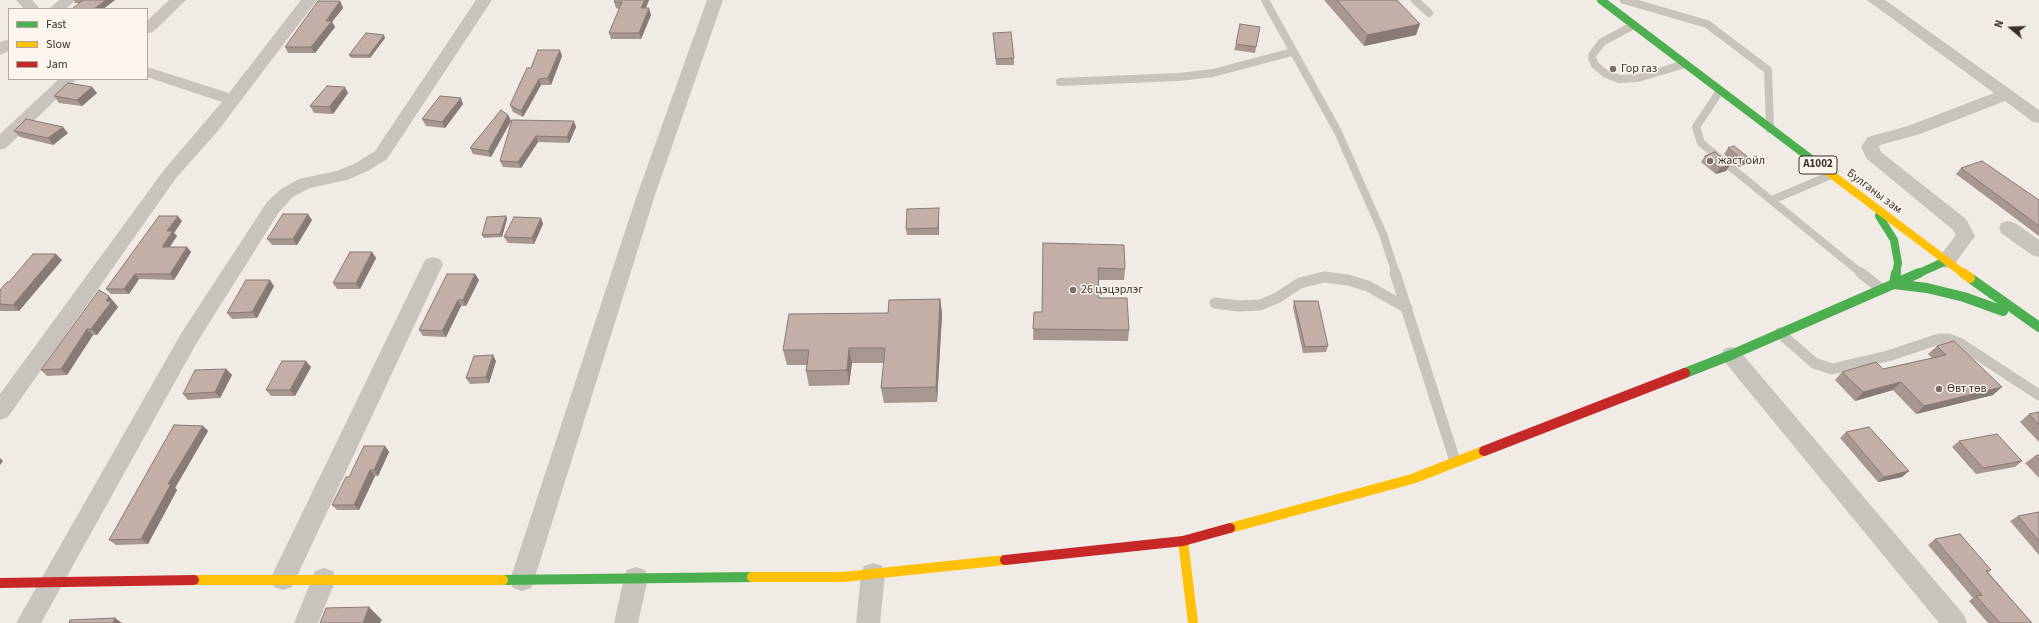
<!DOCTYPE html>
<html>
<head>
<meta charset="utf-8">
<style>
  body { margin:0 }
  #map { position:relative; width:2039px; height:623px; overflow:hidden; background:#f0ebe5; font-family:"Source Sans 3",sans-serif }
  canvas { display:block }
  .legend { position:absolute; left:8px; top:8px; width:140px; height:72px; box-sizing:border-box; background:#fbf5ee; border:1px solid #aea6a0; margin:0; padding:5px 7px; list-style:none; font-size:12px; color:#3b302b }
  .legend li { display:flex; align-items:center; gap:8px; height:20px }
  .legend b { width:20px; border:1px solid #aea6a0 }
  .north { position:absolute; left:1991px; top:8px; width:40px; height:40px; -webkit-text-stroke:3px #fbf5ee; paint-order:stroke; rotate:289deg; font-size:11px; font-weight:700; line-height:16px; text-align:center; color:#3b302b }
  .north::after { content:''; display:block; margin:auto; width:14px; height:18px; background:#3b302b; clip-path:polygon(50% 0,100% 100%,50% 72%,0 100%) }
</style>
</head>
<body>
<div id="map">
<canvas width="2039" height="623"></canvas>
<ul class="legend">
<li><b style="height:5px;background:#4caf50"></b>Fast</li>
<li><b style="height:5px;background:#ffc107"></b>Slow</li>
<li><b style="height:5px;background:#c62828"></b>Jam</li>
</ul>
<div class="north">N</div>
</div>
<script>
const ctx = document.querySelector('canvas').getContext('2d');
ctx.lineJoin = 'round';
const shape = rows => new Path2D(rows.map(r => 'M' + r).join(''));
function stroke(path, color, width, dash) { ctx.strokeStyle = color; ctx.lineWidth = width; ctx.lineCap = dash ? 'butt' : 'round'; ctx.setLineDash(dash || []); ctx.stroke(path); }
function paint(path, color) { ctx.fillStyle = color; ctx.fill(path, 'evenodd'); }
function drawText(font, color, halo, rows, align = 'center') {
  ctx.font = font + ' "Source Sans 3",sans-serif'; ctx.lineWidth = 3; ctx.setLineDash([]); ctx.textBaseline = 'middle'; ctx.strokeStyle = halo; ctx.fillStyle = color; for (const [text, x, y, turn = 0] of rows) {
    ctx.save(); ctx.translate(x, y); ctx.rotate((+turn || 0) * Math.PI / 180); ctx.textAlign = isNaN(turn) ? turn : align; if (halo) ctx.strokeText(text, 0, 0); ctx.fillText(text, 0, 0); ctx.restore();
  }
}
const laneFar1 = shape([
  [1265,0,1338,132,1383,234,1396,274],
  [1415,0,1429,13],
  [1624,0,1707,24,1768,70,1770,129],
  [1634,25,1602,42,1593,54,1592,58,1595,65,1606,74,1619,79,1638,78,1685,64],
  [1060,82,1179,77,1213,73,1292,52],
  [1720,91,1696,127,1701,143,1862,274],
  [1772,200,1831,175]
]);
const lane = shape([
  [1395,273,1455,461],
  [1861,273,1880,288],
  [1215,303,1238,306,1260,305,1277,298,1300,283,1324,277,1348,280,1368,286,1407,308],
  [1780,333,1814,363,1832,369,1888,356,1939,339,1948,339,1961,344,2039,395]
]);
const street = shape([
  [16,0,32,0,40,9,24,9,16,0],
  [59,0,76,0,66,9,49,9,59,0],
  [169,0,186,0,153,32,147,34,147,21,169,0],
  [301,0,317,0,217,132,176,178,8,417,0,420,0,394,164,170,222,102,147,77,147,67,229,93,301,0],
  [476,0,492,0,387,159,368,171,347,180,310,188,293,197,279,212,196,344,41,623,16,623,182,332,267,202,281,189,299,179,337,171,356,163,375,151,476,0],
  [707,0,723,0,655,195,534,580,531,588,522,591,513,588,510,580,637,195,707,0],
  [1867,0,1885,0,2039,110,2039,123,2033,122,2005,101,1920,134,1880,145,1879,147,1881,152,1966,219,1975,236,1953,266,1946,268,1939,266,1936,261,1956,235,1952,229,1867,159,1861,147,1868,137,1908,126,1994,93,1867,0],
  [6,40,9,41,9,51,0,55,0,42,6,40],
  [59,79,77,79,6,148,0,150,0,134,59,79],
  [2008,221,2015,223,2039,240,2039,257,2032,255,2001,233,1999,228,2001,223,2008,221],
  [433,257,440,259,443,264,292,587,283,590,274,587,271,579,274,571,423,264,426,259,433,257],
  [1731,347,1738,349,1964,615,1967,623,1939,623,1724,361,1721,355,1724,349,1731,347],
  [873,563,882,566,885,574,880,623,856,623,861,574,864,566,873,563],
  [636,567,645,570,648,578,638,623,614,623,624,578,627,570,636,567],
  [324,568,333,571,336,579,318,623,294,623,315,571,324,568]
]);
const fastFar1 = shape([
  [1601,0,1815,162],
  [1879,216,1894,240,1898,263,1896,274],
  [1917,274,1946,261]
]);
const fast = shape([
  [1896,273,1894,284,1927,288,1964,297,2003,311],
  [1970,278,2039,327],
  [1685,373,1731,355,1919,273],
  [503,580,752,577]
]);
const slowFar1 = shape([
  [1815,162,1964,274]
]);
const slow = shape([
  [1963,273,1970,278],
  [1230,528,1412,479,1484,451],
  [1183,541,1193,623],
  [752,577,843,577,1005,560],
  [194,580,503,580]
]);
const jam = shape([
  [1484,451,1685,373],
  [1005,560,1183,541,1230,528],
  [0,583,194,580]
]);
const wall = shape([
  [74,0,115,0,103,9,74,9,79,3,75,3],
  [615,0,649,0,646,8,651,15,641,39,611,39,609,33,619,9,616,8,614,2],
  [1324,0,1397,0,1416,35,1364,46],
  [340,1,343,8,332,22,335,27,315,53,288,53,285,47],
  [1260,27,1255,53,1234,50,1236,44],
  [993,33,1014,58,1014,65,996,65],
  [385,38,370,58,351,58,349,55],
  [562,56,551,85,541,85,523,117,513,112,510,105,531,68],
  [92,87,97,93,82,106,59,103,54,96],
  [348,93,333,114,314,113,310,106],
  [463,104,445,128,426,126,422,119],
  [508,115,511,121,491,157,473,154,470,148],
  [512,120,576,127,569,143,538,142,521,168,503,167,500,161],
  [14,131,68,133,53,145,20,137],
  [1728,148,1749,158,1745,164,1739,167,1724,154],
  [1705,156,1730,165,1726,171,1716,174,1701,162],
  [1961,168,2039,200,2039,236,1956,174],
  [939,215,939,235,907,235,906,229],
  [506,216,507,219,502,237,484,238,482,235],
  [541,218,543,224,534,244,508,243,504,237],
  [312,220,297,245,272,245,267,239],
  [182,221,174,233,177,236,170,247,187,247,191,252,174,280,139,279,129,294,111,294,106,289],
  [1043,243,1125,269,1124,280,1099,280,1099,298,1129,330,1128,341,1033,340,1034,312,1042,312],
  [372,252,376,258,360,289,337,289,333,283],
  [62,260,19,311,0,311,0,290],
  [475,274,479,280,466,306,461,306,446,337,423,336,419,330],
  [274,286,257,318,232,319,227,313],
  [940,299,942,314,937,402,884,403,881,388,884,363,852,363,849,385,809,386,806,371,807,365,787,365,783,350,888,313],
  [1294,301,1328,346,1326,352,1303,353,1293,307],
  [114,303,118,307,97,335,93,335,67,375,47,376,41,370],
  [1937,346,1993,395,1916,414,1893,390,1855,401,1835,380,1842,372,1883,369,1932,358,1928,354],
  [496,361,489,383,470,384,466,378],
  [311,367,295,396,271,396,266,390],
  [226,369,232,375,220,398,188,400,183,394],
  [2039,412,2039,442,2020,422,2029,414],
  [203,426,208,431,175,488,177,490,148,544,116,545,109,540],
  [1846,432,1909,471,1902,477,1878,482,1840,438],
  [1959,441,2022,461,2015,467,1976,474,1952,447],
  [385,446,389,452,378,476,375,476,359,510,337,510,332,505,349,477],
  [2039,455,2039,478,2025,463,2035,456],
  [2039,512,2039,555,2010,521,2018,516],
  [1935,539,1991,570,1988,572,2032,623,1988,623,1969,601,1973,598,1928,545]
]);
const shadedWall = shape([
  [106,0,115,0,103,9,94,9],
  [645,0,649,0,643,14,641,8],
  [340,1,343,8,332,22,335,27,315,53,311,47,326,21],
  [649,8,651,15,641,39,639,33],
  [1420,24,1416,35,1364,46,1367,35],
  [384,35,385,38,370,58,369,55],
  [560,50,562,56,551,85,548,78],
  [539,79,541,85,523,117,521,111],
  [92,87,97,93,82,106,77,100],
  [345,87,348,93,333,114,329,107],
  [461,98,463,104,445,128,442,122],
  [508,115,511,121,491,157,488,151],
  [574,121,576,127,569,143,567,137],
  [63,127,68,133,53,145,48,138],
  [536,136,538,142,521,168,518,162],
  [1749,158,1745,164,1739,167,1743,160],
  [1730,165,1726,171,1716,174,1720,168],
  [939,208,939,235,938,228],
  [308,214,312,220,297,245,293,239],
  [178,216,182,221,174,233,177,236,166,252,162,247,167,231],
  [506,216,507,219,502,237,500,234],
  [541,218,543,224,534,244,532,238],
  [187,247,191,252,174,280,170,274],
  [372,252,376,258,360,289,356,283],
  [56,254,62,260,19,311,13,305],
  [135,274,139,279,129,294,124,289],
  [475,274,479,280,466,306,463,300],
  [270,280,274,286,257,318,252,312],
  [109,296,118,307,97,335,91,329],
  [940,299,942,314,937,402,936,387],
  [458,300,461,306,446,337,442,331],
  [87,329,93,335,67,375,61,369],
  [849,348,852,363,849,385,847,370],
  [493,355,496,361,489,383,486,377],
  [306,361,311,367,295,396,290,390],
  [226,369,232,375,220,398,215,392],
  [1901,382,1893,390,1855,401,1863,392],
  [2002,387,1993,395,1916,414,1924,406],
  [203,426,208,431,175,488,177,490,148,544,141,539,168,484],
  [385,446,389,452,378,476,374,470],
  [0,458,3,461,0,465],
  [370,470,375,476,359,510,354,505],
  [1909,471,1902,477,1878,482,1884,477],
  [369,607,382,620,380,623,363,623],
  [115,618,122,623,113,623]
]);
const building = shape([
  [83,0,106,0,94,9,74,9,73,8,83,0],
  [615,0,645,0,641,8,649,8,639,33,609,33,622,2,614,2,615,0],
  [1337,0,1397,0,1420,24,1367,35,1337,0],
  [318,1,340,1,326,21,332,21,311,47,285,47,318,1],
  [1240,24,1260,27,1256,47,1236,44,1240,24],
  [1011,32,1014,58,996,59,993,33,1011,32],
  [366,33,384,35,369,55,349,55,366,33],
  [538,50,560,50,548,78,539,79,521,111,510,105,527,68,531,68,538,50],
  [68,83,92,87,77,100,54,96,68,83],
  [327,86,345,87,329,107,310,106,327,86],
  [440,96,461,98,442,122,422,119,440,96],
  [501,110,508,115,488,151,470,148,501,110],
  [26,119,63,127,48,138,14,131,26,119],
  [512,120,574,121,567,137,536,136,518,162,500,161,512,120],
  [1734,146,1749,158,1743,160,1728,148,1734,146],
  [1715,152,1730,165,1720,168,1705,156,1715,152],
  [1982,161,2039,200,2039,226,1961,168,1982,161],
  [939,208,938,228,906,229,907,209,939,208],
  [283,214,308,214,293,239,267,239,283,214],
  [159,216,178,216,167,231,173,231,162,247,187,247,170,274,135,274,124,289,106,289,159,216],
  [506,216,500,234,482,235,487,217,506,216],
  [514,217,541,218,532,238,504,237,514,217],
  [1043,243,1124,245,1125,269,1098,268,1099,298,1127,298,1129,330,1033,329,1034,312,1042,312,1043,243],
  [350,252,372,252,356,283,333,283,350,252],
  [33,254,56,254,13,305,0,304,0,290,7,282,9,282,33,254],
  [447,274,475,274,463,300,458,300,442,331,419,330,447,274],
  [246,280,270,280,252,312,227,313,246,280],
  [99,290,109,296,106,301,112,301,91,329,87,329,61,369,41,370,99,290],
  [940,299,936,387,881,388,885,348,849,348,847,370,806,371,809,350,783,350,789,314,888,313,889,300,940,299],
  [1294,301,1318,301,1328,346,1305,347,1294,301],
  [1954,341,2002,387,1924,406,1901,382,1863,392,1842,372,1876,362,1883,369,1946,355,1937,346,1954,341],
  [493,355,486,377,466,378,474,356,493,355],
  [282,361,306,361,290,390,266,390,282,361],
  [226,369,215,392,183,394,195,370,226,369],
  [2039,412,2039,425,2029,414,2039,412],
  [174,425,203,426,168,484,171,484,141,539,109,540,174,425],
  [1869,427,1909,471,1884,477,1846,432,1869,427],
  [1997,434,2022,461,1983,468,1959,441,1997,434],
  [364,446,385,446,374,470,370,470,354,505,332,505,346,477,349,477,364,446],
  [2039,455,2039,460,2035,456,2039,455],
  [2039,512,2039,541,2018,516,2039,512],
  [1960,534,1991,570,1986,571,2032,623,2000,623,1976,596,1982,595,1935,539,1960,534],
  [369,607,363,623,320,623,326,608,369,607],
  [115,618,113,623,69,623,70,620,115,618]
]);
const markers = [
  [1613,69,4,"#7a716c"],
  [1710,161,4,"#7a716c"],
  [1073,290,4,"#7a716c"],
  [1939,389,4,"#7a716c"]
];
const shields = [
  [1818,165,38]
];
const shieldNames = [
  ["A1002",1818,165]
];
const poiNames = [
  ["Гор газ",1621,69],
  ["жаст ойл",1718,161],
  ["26 цэцэрлэг",1081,290],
  ["Өвт төв",1947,389]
];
const streetNames = [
  ["Булганы зам",1874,192,37]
];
stroke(laneFar1, '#c9c3be', 8);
stroke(lane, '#c9c3be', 11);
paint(street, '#c9c3be');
stroke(fastFar1, '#4caf50', 8);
stroke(fast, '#4caf50', 10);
stroke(slowFar1, '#ffc107', 8);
stroke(slow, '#ffc107', 10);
stroke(jam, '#c62828', 10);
paint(wall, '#a89690');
paint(shadedWall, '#887a75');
paint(building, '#c3afa7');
stroke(building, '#887a75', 1);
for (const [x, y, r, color] of markers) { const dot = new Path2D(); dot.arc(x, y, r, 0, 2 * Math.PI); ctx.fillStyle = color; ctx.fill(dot); stroke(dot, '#fbf5ee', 1.5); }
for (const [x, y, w] of shields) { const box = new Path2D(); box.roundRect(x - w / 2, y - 9, w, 18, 3); ctx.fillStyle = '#fbf5ee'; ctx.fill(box); stroke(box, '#3b302b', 1); }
drawText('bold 11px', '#3b302b', null, shieldNames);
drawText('12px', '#3b302b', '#fbf5ee', poiNames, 'left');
drawText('12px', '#3b302b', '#fbf5ee', streetNames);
</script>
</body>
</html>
